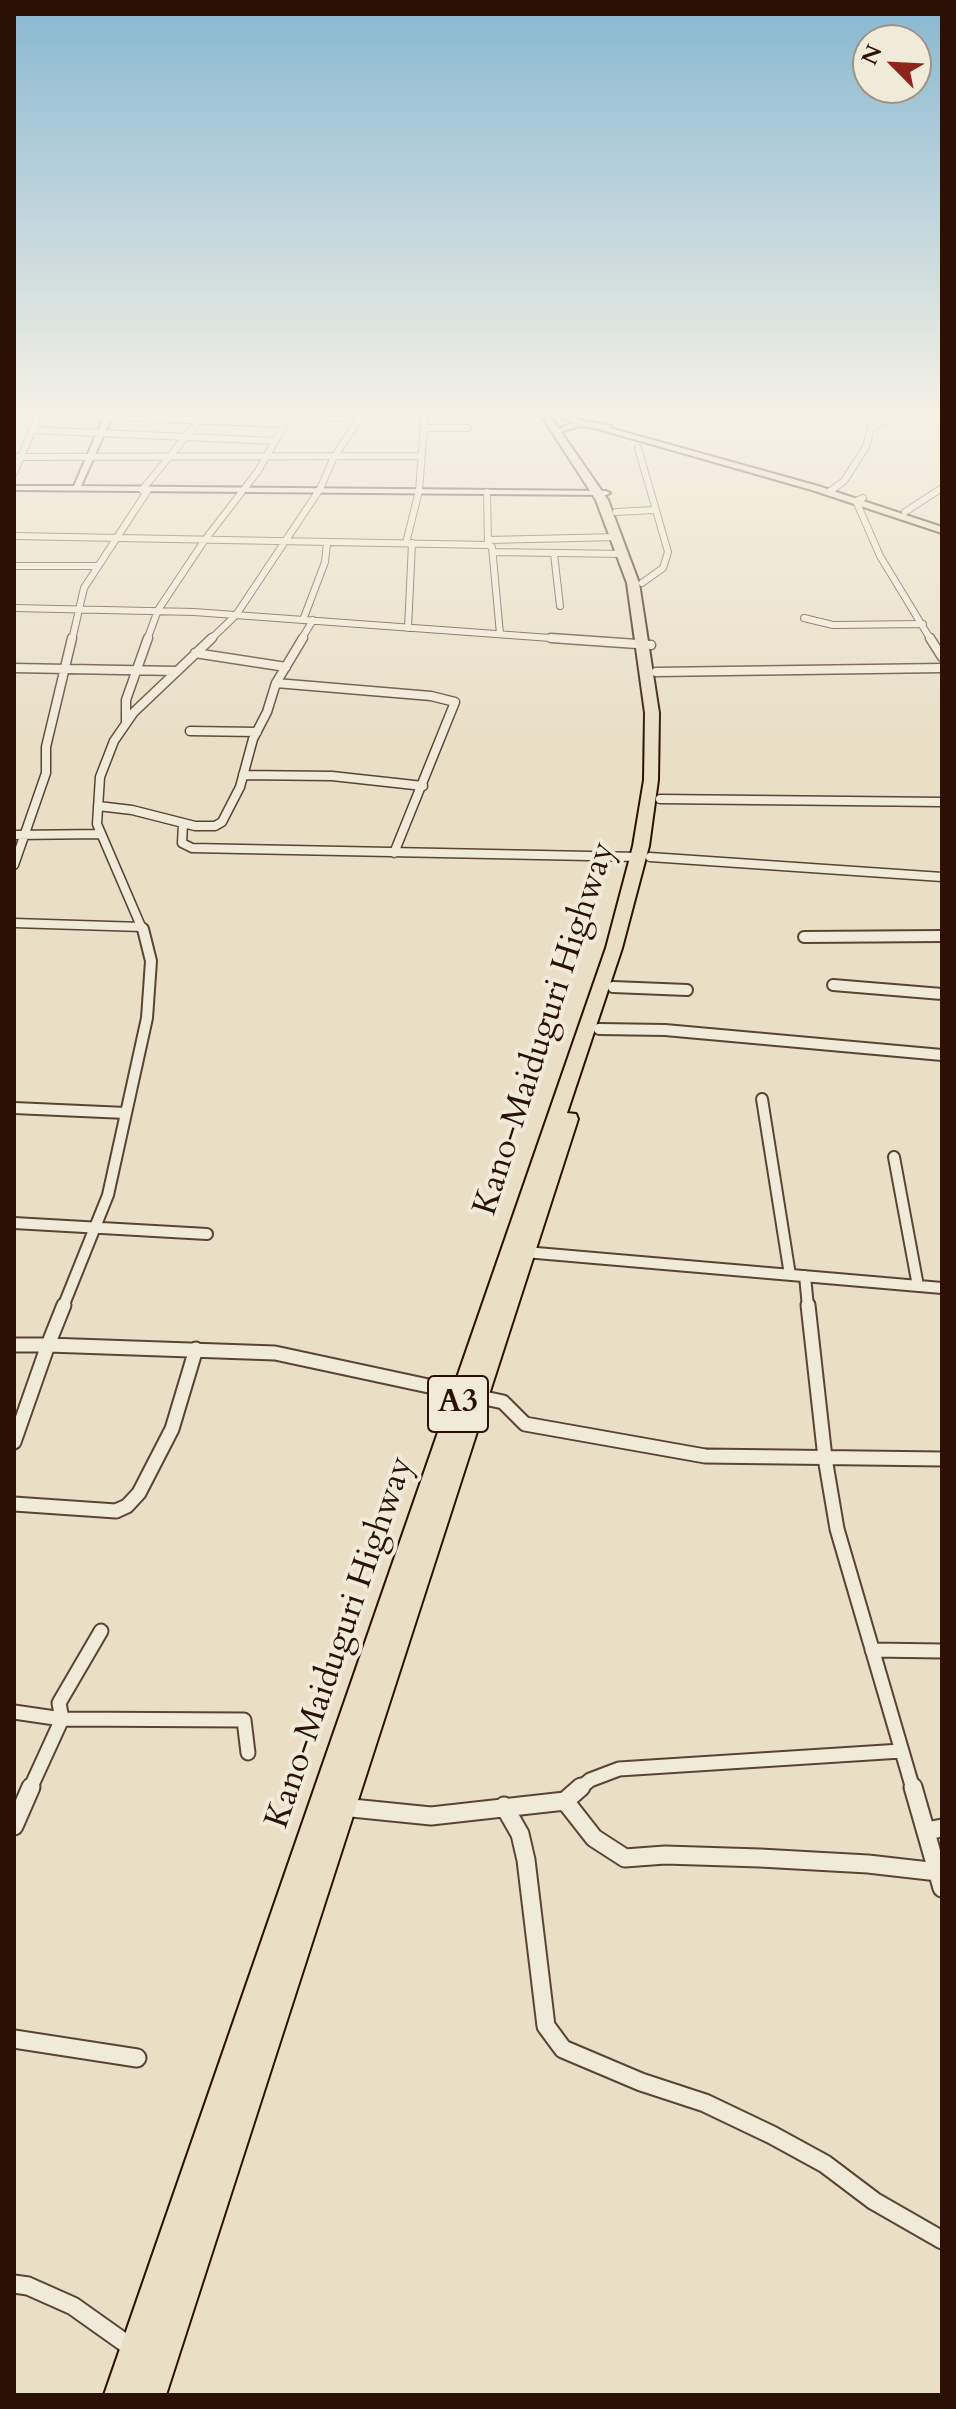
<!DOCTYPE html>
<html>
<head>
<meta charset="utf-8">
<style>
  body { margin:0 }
  #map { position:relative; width:956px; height:2409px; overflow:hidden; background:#e8dfc5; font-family:Cardo,serif }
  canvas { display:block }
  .frame { position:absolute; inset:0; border:16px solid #2b1104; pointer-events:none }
  .north { position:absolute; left:852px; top:24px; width:80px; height:80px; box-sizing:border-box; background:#f0ead9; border:2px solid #a19384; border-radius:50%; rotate:294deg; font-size:22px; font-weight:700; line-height:32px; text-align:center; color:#2b1104 }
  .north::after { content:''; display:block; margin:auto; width:28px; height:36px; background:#8f2418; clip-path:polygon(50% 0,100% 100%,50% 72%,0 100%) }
</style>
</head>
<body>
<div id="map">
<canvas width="956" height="2409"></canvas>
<div class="frame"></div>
<div class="north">N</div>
</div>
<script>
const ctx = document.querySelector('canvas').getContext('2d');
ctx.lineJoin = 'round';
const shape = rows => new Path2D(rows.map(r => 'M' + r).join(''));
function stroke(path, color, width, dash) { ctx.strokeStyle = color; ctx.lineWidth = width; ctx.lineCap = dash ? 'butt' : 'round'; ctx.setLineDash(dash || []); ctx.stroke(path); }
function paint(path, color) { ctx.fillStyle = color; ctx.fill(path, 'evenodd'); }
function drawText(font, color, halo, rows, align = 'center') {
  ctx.font = font + ' Cardo,serif'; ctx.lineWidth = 8; ctx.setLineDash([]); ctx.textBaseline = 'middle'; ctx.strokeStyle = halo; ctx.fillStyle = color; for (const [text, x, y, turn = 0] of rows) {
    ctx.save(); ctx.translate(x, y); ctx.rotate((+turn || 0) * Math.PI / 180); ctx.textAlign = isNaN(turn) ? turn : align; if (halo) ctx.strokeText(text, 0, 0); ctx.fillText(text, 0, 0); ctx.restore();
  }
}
const streetFar4 = shape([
  [292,412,424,415],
  [40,414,283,424],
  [423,428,468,428],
  [872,428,900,412],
  [32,430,275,441],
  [638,448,668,552,663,568,642,583],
  [14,457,421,456],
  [14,473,40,412],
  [142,490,206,412],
  [487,492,488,545,492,547,500,634],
  [829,492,844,481,866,447,875,412],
  [863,498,856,501,880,556,931,640],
  [616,512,654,510],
  [905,512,942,488],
  [14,536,488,545],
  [488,540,618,537],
  [406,543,419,491,425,412],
  [493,552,624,554],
  [554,554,560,606],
  [14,566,96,566],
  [14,608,194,612,578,640],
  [804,618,833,625,923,624],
  [303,620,325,562,327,544],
  [408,628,412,543],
  [72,640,84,588,148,490],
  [147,640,158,610,204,541,258,471,292,412],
  [210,640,236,615,320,489,334,457,364,412],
  [301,640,313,620]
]);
const streetFar3 = shape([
  [551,638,651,645],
  [930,638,942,657],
  [195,653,286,667],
  [14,668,176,671],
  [656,672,942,668],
  [276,683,431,696,455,702,394,853],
  [126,723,126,700,148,638],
  [190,731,257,732],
  [243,775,332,776,423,786],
  [660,799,942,802],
  [98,806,132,810,195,826,215,826,222,822,240,787,253,739,267,712,276,683,303,638],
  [183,824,182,843,192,848,639,857],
  [14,835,101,834],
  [650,857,942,877],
  [14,865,46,773,46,747,72,638],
  [14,923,142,927],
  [143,931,97,824,100,777,114,741,134,712,212,638]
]);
const streetFar2 = shape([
  [804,937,942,936],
  [833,985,942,994],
  [613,987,687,990],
  [599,1029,665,1030,942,1055],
  [762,1099,790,1275],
  [14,1108,126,1113],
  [894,1157,918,1286],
  [14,1223,207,1234],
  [525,1252,942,1288],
  [805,1276,808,1307],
  [63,1307,108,1195,147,1018,151,961,143,929]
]);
const streetFar1 = shape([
  [64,1305,48,1345,275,1353,503,1402,525,1424,705,1456,942,1459],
  [808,1305,825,1458,837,1529,913,1789],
  [14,1345,48,1345,14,1442],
  [14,1504,116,1511,127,1506,139,1493,172,1429,196,1349],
  [872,1650,942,1651],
  [14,1712,62,1719,244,1720,248,1753],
  [30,1789,62,1719,59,1703,101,1631],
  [579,1789,590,1780,619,1769,901,1751]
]);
const street = shape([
  [913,1787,942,1888],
  [565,1801,581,1787],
  [504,1806,520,1834,526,1860,546,2026,563,2049,641,2082,705,2103,772,2135,825,2164,874,2201,942,2240],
  [342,1807,431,1816,565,1801,594,1838,625,1858,665,1855,760,1858,868,1864,938,1872],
  [14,1826,31,1787],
  [927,1831,942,1828],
  [14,2039,137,2058],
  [14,2284,28,2286,73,2306,135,2350]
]);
const secondary = shape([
  [106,412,114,412,81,486,606,491,610,493,606,495,14,490,14,486,74,486,106,412]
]);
const primary = shape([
  [563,415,818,486,942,527,942,533,812,490,563,419,563,415]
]);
const highway = shape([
  [539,412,547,412,559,429,578,420,612,426,607,429,580,426,561,432,608,500,639,583,659,713,658,780,649,846,622,948,567,1113,576,1114,578,1119,166,2395,104,2395,606,948,633,846,644,780,645,713,627,583,596,500,539,412]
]);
const shields = [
  [458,1404,60]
];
const shieldNames = [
  ["A3",458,1404]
];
const streetNames = [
  ["Kano-Maiduguri Highway",546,1029,-72],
  ["Kano-Maiduguri Highway",341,1643,-71]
];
stroke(streetFar4, '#5a4434', 8);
stroke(streetFar3, '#5a4434', 11);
stroke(streetFar2, '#5a4434', 14);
stroke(streetFar1, '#5a4434', 17);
stroke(street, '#5a4434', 21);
stroke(secondary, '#2b1104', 4);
stroke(primary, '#2b1104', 4);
stroke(highway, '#2b1104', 4);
stroke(streetFar4, '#f0ead9', 6);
stroke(streetFar3, '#f0ead9', 8);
stroke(streetFar2, '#f0ead9', 10);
stroke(streetFar1, '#f0ead9', 13);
stroke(street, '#f0ead9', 17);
paint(secondary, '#f0ead9');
paint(primary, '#e8dfc5');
paint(highway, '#e8dfc5');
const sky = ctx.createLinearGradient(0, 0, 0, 749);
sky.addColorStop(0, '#87b8d2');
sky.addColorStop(0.55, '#f5f1e5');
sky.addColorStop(1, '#f5f1e500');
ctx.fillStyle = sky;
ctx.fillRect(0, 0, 956, 749);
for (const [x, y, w] of shields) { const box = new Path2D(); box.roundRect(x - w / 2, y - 28, w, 56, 6); ctx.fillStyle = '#f0ead9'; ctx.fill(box); stroke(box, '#2b1104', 2); }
drawText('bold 32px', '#2b1104', null, shieldNames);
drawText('34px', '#2b1104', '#f0ead9', streetNames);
</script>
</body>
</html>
